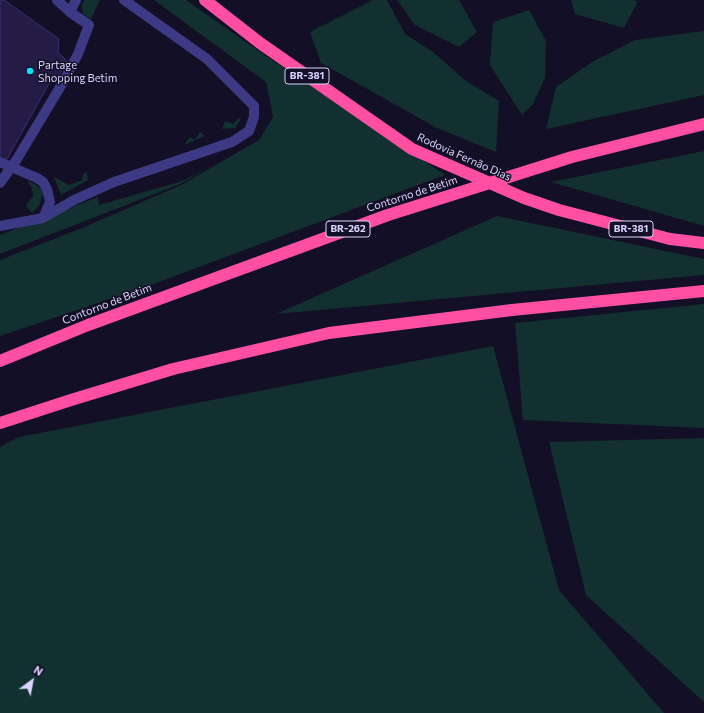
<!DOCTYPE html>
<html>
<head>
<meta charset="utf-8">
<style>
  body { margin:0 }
  #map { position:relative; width:704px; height:713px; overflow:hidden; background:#130f26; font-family:Commissioner,sans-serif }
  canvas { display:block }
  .north { position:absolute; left:12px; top:661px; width:40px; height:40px; -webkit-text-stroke:3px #130f26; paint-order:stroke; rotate:32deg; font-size:11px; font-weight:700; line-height:16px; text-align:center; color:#d9d4ff }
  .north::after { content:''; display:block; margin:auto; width:14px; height:18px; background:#d9d4ff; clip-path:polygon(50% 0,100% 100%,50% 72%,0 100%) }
</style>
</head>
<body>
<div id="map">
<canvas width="704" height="713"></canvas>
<div class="north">N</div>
</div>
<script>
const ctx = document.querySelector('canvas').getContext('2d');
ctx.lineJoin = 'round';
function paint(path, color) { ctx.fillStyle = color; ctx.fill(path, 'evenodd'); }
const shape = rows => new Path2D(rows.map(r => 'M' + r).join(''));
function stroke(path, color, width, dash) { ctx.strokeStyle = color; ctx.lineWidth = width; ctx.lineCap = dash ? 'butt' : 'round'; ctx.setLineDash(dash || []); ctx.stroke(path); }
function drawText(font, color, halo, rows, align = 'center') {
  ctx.font = font + ' Commissioner,sans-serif'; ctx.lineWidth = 3; ctx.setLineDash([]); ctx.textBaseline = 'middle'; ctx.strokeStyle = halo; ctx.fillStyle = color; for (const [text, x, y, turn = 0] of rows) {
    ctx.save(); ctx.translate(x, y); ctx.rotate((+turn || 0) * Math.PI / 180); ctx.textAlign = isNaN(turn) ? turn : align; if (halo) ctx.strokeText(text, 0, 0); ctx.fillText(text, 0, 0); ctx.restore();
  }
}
const green = shape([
  [84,0,100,0,91,19,83,14,82,5],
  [154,0,186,0,266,56,445,175,151,285,0,336,0,260,82,228,181,185,259,140,273,117,266,82],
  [373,0,387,0,405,34,433,52,466,81,499,101,496,152,437,128,321,63,310,32],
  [397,0,459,0,477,32,459,47,415,25],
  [571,0,632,0,638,1,624,28,575,14],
  [529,10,546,41,545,78,533,104,522,115,490,65,493,22],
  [704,31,704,95,546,129,556,87,592,62,635,40],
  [238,118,241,119,235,128,222,129,225,121,233,124],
  [200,132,205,136,184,145,190,137,195,140],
  [704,151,704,226,551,182],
  [209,167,180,184,0,254,0,235,98,197,99,205,182,181],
  [87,172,88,180,61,195,54,177,69,185,82,180,83,174],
  [27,180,36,185,43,191,40,204,32,213,26,206,33,196,32,189],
  [497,216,704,259,704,275,276,314],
  [704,304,704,428,523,420,515,323],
  [493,346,559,590,664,713,0,713,0,447,19,437],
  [704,438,704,702,586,595,549,442]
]);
const building = shape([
  [0,0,4,0,59,39,58,52,67,61,55,82,50,82,6,161,0,158,0,0]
]);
const minor = shape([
  [70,12,76,0],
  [0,162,37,178,43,182,47,189,50,202,43,218],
  [0,183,17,159,62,84,78,54,89,25,70,12,57,0],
  [0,226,43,218,74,200,114,182,232,142,249,131,254,117,254,106,207,59,124,0]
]);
const highway = shape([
  [205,0,260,43,412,149,524,198,559,210,670,239,704,243],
  [0,361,88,325,388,215,572,157,704,124],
  [0,423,71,400,173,369,329,333,512,310,704,291]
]);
const markers = [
  [30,71,4,"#00e5ff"]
];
const shields = [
  [307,76,44],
  [348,229,44],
  [631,229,44]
];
const shieldNames = [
  ["BR-381",307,76],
  ["BR-262",348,229],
  ["BR-381",631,229]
];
const poiNames = [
  ["Partage",38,65],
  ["Shopping Betim",38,78]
];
const streetNames = [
  ["Rodovia Fernão Dias",464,157,24],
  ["Contorno de Betim",412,194,-18],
  ["Contorno de Betim",107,304,-21]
];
paint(green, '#12302f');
paint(building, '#241b47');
stroke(building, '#3b2d73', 1);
stroke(minor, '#3d3a85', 10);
stroke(highway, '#ff4fa3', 12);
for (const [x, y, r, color] of markers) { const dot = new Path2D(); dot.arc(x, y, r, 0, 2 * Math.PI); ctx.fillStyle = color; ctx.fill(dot); stroke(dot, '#130f26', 1.5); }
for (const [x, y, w] of shields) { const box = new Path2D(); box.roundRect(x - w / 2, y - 8, w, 16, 3); ctx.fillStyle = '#130f26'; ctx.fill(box); stroke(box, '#d9d4ff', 1); }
drawText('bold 10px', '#d9d4ff', null, shieldNames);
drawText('11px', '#d9d4ff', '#130f26', poiNames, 'left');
drawText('11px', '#d9d4ff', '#130f26', streetNames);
</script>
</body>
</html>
